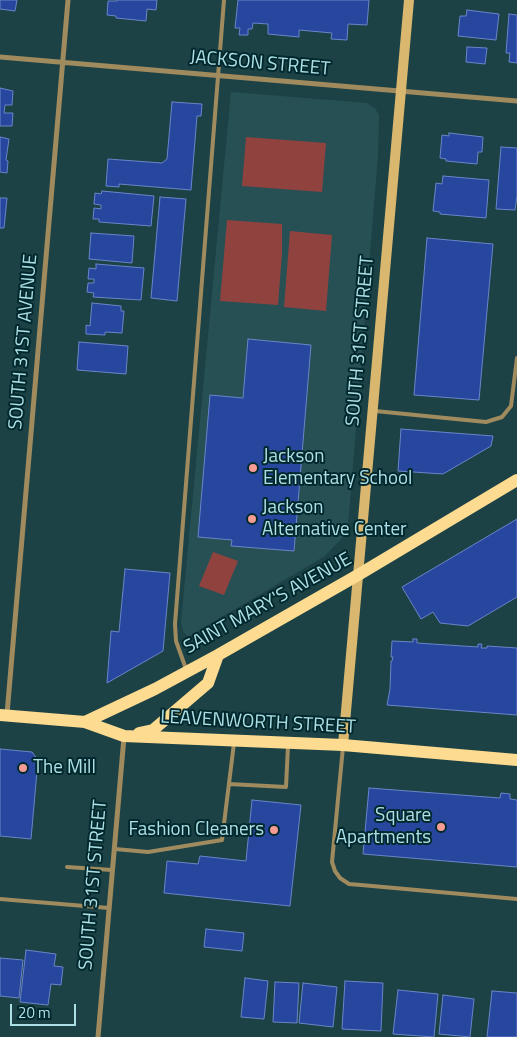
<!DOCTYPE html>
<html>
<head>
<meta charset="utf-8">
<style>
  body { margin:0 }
  #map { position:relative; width:517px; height:1037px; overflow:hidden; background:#1d4246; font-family:"Titillium Web",sans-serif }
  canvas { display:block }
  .scale { position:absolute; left:10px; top:1004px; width:66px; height:22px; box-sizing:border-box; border:2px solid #ade0e6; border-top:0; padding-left:6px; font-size:15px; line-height:18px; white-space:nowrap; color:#ade0e6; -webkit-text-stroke:4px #01282d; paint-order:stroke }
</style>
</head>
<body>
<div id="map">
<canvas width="517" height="1037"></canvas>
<div class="scale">20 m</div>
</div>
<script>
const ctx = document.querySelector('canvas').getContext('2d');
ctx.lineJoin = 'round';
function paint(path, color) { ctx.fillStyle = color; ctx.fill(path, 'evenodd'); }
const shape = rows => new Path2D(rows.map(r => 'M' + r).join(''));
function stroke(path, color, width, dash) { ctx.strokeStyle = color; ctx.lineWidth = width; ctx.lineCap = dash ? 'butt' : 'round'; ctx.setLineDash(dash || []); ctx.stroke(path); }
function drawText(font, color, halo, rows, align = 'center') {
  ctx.font = font + ' "Titillium Web",sans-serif'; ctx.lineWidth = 4; ctx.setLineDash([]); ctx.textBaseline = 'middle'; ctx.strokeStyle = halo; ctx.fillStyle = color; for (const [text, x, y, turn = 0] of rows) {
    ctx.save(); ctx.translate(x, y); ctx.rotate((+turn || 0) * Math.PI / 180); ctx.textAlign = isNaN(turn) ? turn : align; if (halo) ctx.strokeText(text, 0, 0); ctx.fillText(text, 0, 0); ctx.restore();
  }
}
const built = shape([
  [231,92,367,103,375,108,379,115,378,154,350,503,347,533,325,556,188,637,183,631,181,622]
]);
const green = shape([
  [246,137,326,143,322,192,242,186],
  [227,220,282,224,282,253,278,305,220,301],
  [290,231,332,235,326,311,284,307],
  [213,552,238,561,224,595,199,586]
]);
const building = shape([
  [0,0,17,0,15,11,0,9,0,0],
  [117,0,157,0,156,10,147,9,146,21,116,18,116,16,107,15,108,1,117,1,117,0],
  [238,0,369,0,367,25,348,24,347,40,331,39,332,33,299,30,299,37,268,34,268,24,253,23,252,29,248,29,248,35,239,35,240,28,235,28,238,0],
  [467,10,499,14,496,40,458,36,460,16,466,16,467,10],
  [509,14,517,15,517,63,509,62,510,53,506,53,509,14],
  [467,47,487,48,485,64,466,62,467,47],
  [0,88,13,91,12,105,5,105,4,113,13,113,12,126,0,126,0,88],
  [172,102,202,104,201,116,197,116,191,190,119,184,119,187,106,186,108,159,162,163,167,159,172,102],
  [449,133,483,137,482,152,478,152,477,164,446,161,446,159,440,158,442,135,449,136,449,133],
  [0,137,9,139,6,160,8,161,7,173,0,172,0,137],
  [501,147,517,148,517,196,515,210,496,209,501,147],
  [443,176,489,180,486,218,440,214,440,212,433,211,436,183,442,184,443,176],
  [102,191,154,196,151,226,99,222,99,219,93,219,94,208,101,209,101,205,94,204,95,193,101,194,102,191],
  [160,197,186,199,177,301,151,298,160,197],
  [0,198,7,198,4,228,0,228,0,198],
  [91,233,134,236,132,263,89,259,91,233],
  [427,238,493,244,479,400,414,395,427,238],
  [96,264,144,268,141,300,93,297,94,293,87,292,88,283,94,283,94,279,88,279,89,268,96,269,96,264],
  [92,303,121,306,121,311,124,311,122,333,105,332,105,335,86,334,86,325,90,326,92,303],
  [248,339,311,345,294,551,231,546,232,540,198,537,210,395,243,398,248,339],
  [79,342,128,346,126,374,77,370,79,342],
  [401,429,493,436,491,446,443,474,398,471,401,429],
  [517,519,517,597,468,626,440,623,433,612,421,619,402,587,517,519],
  [125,569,170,573,163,651,107,683,111,631,119,632,125,569],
  [413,639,417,639,417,643,478,647,478,644,482,644,481,648,487,648,487,646,517,648,517,715,387,705,390,689,391,661,392,661,393,657,391,657,392,641,413,642,413,639],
  [0,749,32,752,38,760,31,839,0,836,0,749],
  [369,788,500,798,501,793,510,794,510,799,517,800,517,867,363,854,369,788],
  [252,800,301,805,290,906,164,893,167,861,198,864,200,856,246,861,252,800],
  [206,929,244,933,242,951,204,947,206,929],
  [26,950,56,954,54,966,63,967,61,985,51,984,48,1005,20,1002,26,950],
  [0,958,23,960,19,998,0,996,0,958],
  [245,978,268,981,264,1019,241,1017,245,978],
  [345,981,383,983,381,1031,342,1029,345,981],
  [275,982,299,983,297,1023,273,1022,275,982],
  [303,983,337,987,333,1027,299,1023,303,983],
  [398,990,438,994,434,1037,393,1034,398,990],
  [492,991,517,993,517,1037,487,1037,492,991],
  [443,995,474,999,470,1037,439,1034,443,995]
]);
const lane = shape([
  [375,411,486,422,502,417,511,406,517,358],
  [186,669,176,641,175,624,224,0],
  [343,747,332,862,335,871,340,878,349,884,361,885,517,899],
  [229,784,286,787,288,746],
  [115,849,148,852,222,840,234,743],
  [67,867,112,870],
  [0,899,109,908]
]);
const street = shape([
  [0,57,517,101],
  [7,714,68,0],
  [98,1037,124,737]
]);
const secondary = shape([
  [343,745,409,0]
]);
const primary = shape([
  [0,715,85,722,124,736,343,745,517,760],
  [85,722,155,689,218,655,358,575,517,480],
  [139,733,153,730,208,683,218,655]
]);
const markers = [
  [253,468,5,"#f59c94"],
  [252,519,5,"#f59c94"],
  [23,768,5,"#f59c94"],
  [441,827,5,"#f59c94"],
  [274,830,5,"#f59c94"]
];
const streetNames = [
  ["JACKSON STREET",260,64,5],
  ["SOUTH 31ST STREET",361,341,-85],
  ["SOUTH 31ST AVENUE",24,342,-85],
  ["SAINT MARY'S AVENUE",268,604,-29],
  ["LEAVENWORTH STREET",258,723,3],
  ["SOUTH 31ST STREET",94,885,-85]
];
const poiNames = [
  ["Jackson",263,457],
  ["Elementary School",263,479],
  ["Jackson",262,508],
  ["Alternative Center",262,530],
  ["The Mill",33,768],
  ["Square",431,816,"right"],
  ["Apartments",431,838,"right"],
  ["Fashion Cleaners",264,830,"right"]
];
paint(built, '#275055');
paint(green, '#90433e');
paint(building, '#27479f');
stroke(building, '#6985c8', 1);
stroke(lane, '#a08b5e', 4);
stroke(street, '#a08b5e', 5);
stroke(secondary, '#d9b76e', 10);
stroke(primary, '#fddb90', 12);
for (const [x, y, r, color] of markers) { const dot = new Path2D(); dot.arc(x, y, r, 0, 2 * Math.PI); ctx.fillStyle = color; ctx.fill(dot); stroke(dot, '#01282d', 2); }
drawText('19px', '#ade0e6', '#01282d', streetNames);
drawText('19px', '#ade0e6', '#01282d', poiNames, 'left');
</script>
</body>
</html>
